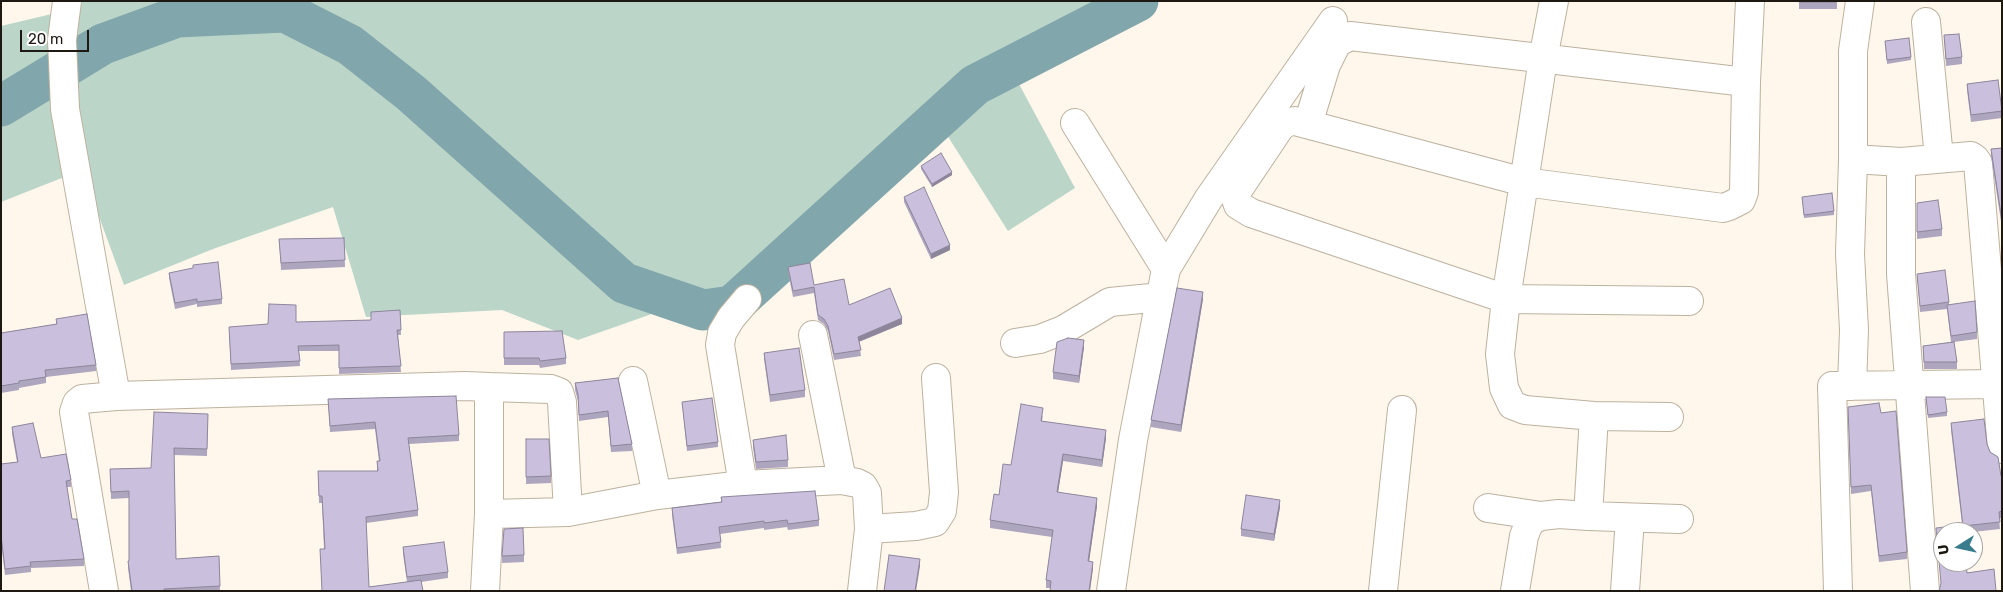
<!DOCTYPE html>
<html>
<head>
<meta charset="utf-8">
<style>
  body { margin:0 }
  #map { position:relative; width:2003px; height:592px; overflow:hidden; background:#fff7ec; font-family:Rubik,sans-serif }
  canvas { display:block }
  .frame { position:absolute; inset:0; border:2px solid #1d1812; pointer-events:none }
  .north { position:absolute; left:1933px; top:522px; width:50px; height:50px; box-sizing:border-box; background:#fff; border:1px solid #a5a3a0; border-radius:50%; rotate:260deg; font-size:14px; font-weight:700; line-height:20px; text-align:center; color:#1d1812 }
  .north::after { content:''; display:block; margin:auto; width:18px; height:22px; background:#397c8c; clip-path:polygon(50% 0,100% 100%,50% 72%,0 100%) }
  .scale { position:absolute; left:20px; top:30px; width:69px; height:22px; box-sizing:border-box; border:2px solid #1d1812; border-top:0; padding-left:6px; font-size:15px; line-height:18px; white-space:nowrap; color:#1d1812; -webkit-text-stroke:4px #fff; paint-order:stroke }
</style>
</head>
<body>
<div id="map">
<canvas width="2003" height="592"></canvas>
<div class="frame"></div>
<div class="north">U</div>
<div class="scale">20 m</div>
</div>
<script>
const ctx = document.querySelector('canvas').getContext('2d');
ctx.lineJoin = 'round';
function paint(path, color) { ctx.fillStyle = color; ctx.fill(path, 'evenodd'); }
const shape = rows => new Path2D(rows.map(r => 'M' + r).join(''));
function stroke(path, color, width, dash) { ctx.strokeStyle = color; ctx.lineWidth = width; ctx.lineCap = dash ? 'butt' : 'round'; ctx.setLineDash(dash || []); ctx.stroke(path); }
const green = shape([
  [61,1,1140,1,1085,35,1005,58,1075,188,1008,231,931,110,844,198,788,266,578,340,502,310,366,317,333,207,213,249,124,285,82,170,1,202,1,26,60,12]
]);
const river = shape([
  [1,106,103,44,177,17,285,12,350,45,411,93,624,283,703,310,732,306,975,85,1138,1]
]);
const minor = shape([
  [67,1,62,40,65,109,116,396],
  [1554,1,1543,59,1506,299,1500,354,1504,388,1512,405,1525,410,1594,416,1669,417],
  [1926,22,1939,158],
  [1075,123,1166,269],
  [1308,124,1326,65,1337,43,1350,36,1746,82],
  [1853,159,1901,162,1971,156,1975,159,1978,163,2002,449],
  [1901,162,1901,274,1925,591],
  [1689,301,1506,299,1251,213,1238,205,1236,199,1236,193,1281,126,1288,122,1295,121,1524,182,1723,208,1729,206,1741,200,1744,192,1746,82,1750,1],
  [813,335,842,480],
  [1015,343,1040,339,1063,330,1110,302,1161,297],
  [633,381,657,495],
  [1852,386,1854,330,1850,254,1853,159,1853,51,1860,1],
  [489,387,551,389,559,392,562,402,568,512],
  [743,485,720,345,722,333,731,318,747,299],
  [1488,508,1541,516],
  [489,514,568,512,657,495,743,485,842,480,857,483,863,486,867,493,869,529,862,591],
  [1588,516,1679,519],
  [869,529,916,526,935,522,942,511,944,492,936,378],
  [104,591,74,412,77,403,82,399,116,396,465,386,489,387,489,514,485,591],
  [1111,591,1133,440,1166,269,1209,198,1333,21],
  [1383,591,1402,410],
  [1515,591,1524,536,1530,521,1541,516,1559,514,1588,516,1594,416],
  [1625,591,1630,518],
  [1838,591,1832,386,1997,384]
]);
const wall = shape([
  [1799,1,1837,1,1837,9,1799,9],
  [1944,35,1962,57,1962,64,1946,66],
  [1885,41,1911,57,1911,60,1887,64],
  [1967,84,2002,111,2002,118,1971,122,1967,90],
  [2002,148,2002,228,1991,156,1991,149],
  [921,166,952,175,932,187,921,169],
  [904,197,950,250,931,259,904,202],
  [1802,197,1834,211,1834,215,1804,218],
  [1917,203,1942,229,1942,236,1917,239],
  [344,238,345,267,281,270,279,239],
  [788,267,814,285,849,305,902,324,859,342,861,356,834,360,828,331,824,324,818,320,814,293,793,297,788,272],
  [169,273,222,299,222,304,197,307,197,304,175,309,169,278],
  [1917,274,1949,302,1949,305,1977,332,1977,339,1954,342,1957,362,1957,369,1924,369,1923,346,1951,342,1947,309,1920,312],
  [1203,299,1181,432,1151,427,1151,420],
  [400,310,401,335,398,335,401,372,339,374,339,351,299,351,300,366,231,370,229,332,296,322,371,320],
  [56,319,96,365,96,371,46,377,46,383,19,388,19,390,1,393,1,333,56,324],
  [504,332,566,358,566,364,540,368,539,365,504,365],
  [1084,347,1079,383,1053,379,1053,372],
  [764,353,805,390,805,397,770,402,764,359],
  [618,378,632,444,632,451,611,452,608,417,579,421,578,401,575,390,575,383],
  [1926,397,1947,412,1947,416,1928,418],
  [328,399,459,435,459,441,409,444,418,510,418,516,366,523,369,587,407,582,403,554,403,547,448,572,448,578,421,582,423,591,322,591,324,549,322,503,319,503,318,471,377,471,377,461,379,461,375,429,330,432],
  [682,402,718,442,718,447,687,451],
  [1848,407,1881,413,1907,552,1907,559,1879,562,1871,491,1851,494],
  [208,414,207,456,174,455,176,559,219,556,220,591,131,591,128,568,128,561,129,561,129,498,111,499,110,469,151,468],
  [1043,415,1042,421,1106,438,1102,467,1063,461,1058,492,1097,506,1089,561,1093,569,1050,588,1046,588,1046,580,1052,537,990,528,990,520,999,495,1011,465],
  [1951,423,1987,444,2001,476,2002,476,2002,518,1999,518,2000,529,1973,532,1963,532,1951,430],
  [12,427,41,458,71,480,71,487,67,487,72,519,84,559,84,566,31,568,31,572,5,575,1,542,1,464,17,462,12,434],
  [526,439,551,476,551,483,526,484],
  [753,440,788,460,788,467,756,469,753,447],
  [721,497,819,520,819,526,788,530,787,527,764,530,764,528,720,534,721,548,677,554,672,515,672,508,721,502],
  [1280,507,1274,541,1241,536,1241,529],
  [524,555,524,562,502,563,502,556]
]);
const shadedWall = shape([
  [952,172,952,175,932,187,932,184],
  [950,245,950,250,931,259,931,254],
  [1203,292,1203,299,1181,432,1181,425],
  [902,318,902,324,858,342,858,337],
  [1084,340,1084,347,1079,383,1079,376],
  [1106,430,1106,438,1102,467,1102,460],
  [1063,454,1063,461,1057,499,1057,492],
  [1097,498,1097,506,1088,569,1088,561],
  [1280,500,1280,507,1274,541,1274,534],
  [920,559,920,566,916,591,915,591],
  [1093,562,1093,569,1090,591,1089,591]
]);
const building = shape([
  [1799,1,1837,1,1837,2,1799,2,1799,1],
  [1959,34,1962,57,1946,59,1944,35,1959,34],
  [1909,38,1911,57,1887,60,1885,41,1909,38],
  [1998,80,2002,111,1971,115,1967,84,1998,80],
  [2002,148,2002,221,1991,149,2002,148],
  [941,153,952,172,932,184,921,166,941,153],
  [924,187,950,245,931,254,904,197,924,187],
  [1832,193,1834,211,1804,215,1802,197,1832,193],
  [1938,200,1942,229,1917,232,1917,203,1938,200],
  [344,238,345,260,281,263,279,239,344,238],
  [218,262,222,299,197,302,197,299,175,303,169,273,193,268,193,265,218,262],
  [810,263,814,285,844,279,849,305,890,288,902,318,858,337,861,350,834,354,828,326,824,319,818,315,814,287,793,291,788,267,810,263],
  [1945,270,1949,302,1920,306,1917,274,1945,270],
  [1177,288,1203,292,1181,425,1151,420,1177,288],
  [1975,301,1977,332,1951,336,1947,305,1975,301],
  [269,304,296,305,296,322,371,320,371,312,400,310,401,330,397,330,401,366,339,368,339,345,298,346,300,361,231,364,229,327,268,324,269,304],
  [87,314,96,365,45,370,46,377,19,381,19,383,1,386,1,333,57,324,56,319,87,314],
  [562,331,566,358,540,361,539,358,504,358,504,332,562,331],
  [1068,338,1084,340,1079,376,1053,372,1057,342,1068,338],
  [1954,342,1957,362,1924,362,1923,346,1954,342],
  [799,348,805,390,770,395,764,353,799,348],
  [618,378,632,444,611,446,608,411,579,415,578,394,575,383,618,378],
  [456,396,459,435,408,438,418,510,366,517,369,587,421,580,423,591,322,591,320,549,325,549,322,496,319,496,318,471,378,471,377,461,380,461,375,422,330,426,328,399,456,396],
  [1926,397,1945,397,1947,412,1928,415,1926,397],
  [712,398,718,442,687,446,682,402,712,398],
  [1879,403,1881,413,1896,411,1907,552,1879,556,1871,485,1851,487,1848,407,1879,403],
  [1021,404,1043,408,1041,421,1106,430,1102,460,1063,454,1057,492,1097,498,1088,561,1093,562,1089,591,1050,591,1051,581,1046,580,1053,530,990,520,994,494,999,495,1003,464,1011,465,1021,404],
  [154,412,208,414,207,449,174,448,176,559,219,556,220,586,164,589,164,591,132,591,128,561,129,561,129,491,111,492,110,469,151,468,154,412],
  [1984,419,1987,444,1990,452,1998,457,2001,476,2002,476,2002,511,1999,512,2000,522,1963,526,1951,423,1984,419],
  [33,423,41,458,66,454,71,480,66,481,72,519,77,519,84,559,30,562,31,566,5,569,1,535,1,464,18,462,12,427,33,423],
  [786,435,788,460,756,462,753,440,786,435],
  [526,439,549,439,551,476,526,477,526,439],
  [815,491,819,520,788,524,787,520,764,523,764,521,719,527,721,542,677,548,672,508,722,502,721,497,815,491],
  [1246,495,1280,500,1274,534,1241,529,1246,495],
  [1962,525,1962,532,1943,532,1943,562,1966,562,1967,573,1994,569,1996,591,1939,591,1941,583,1936,528,1962,525],
  [523,528,524,555,502,556,504,529,523,528],
  [444,542,448,572,407,577,403,547,444,542],
  [889,555,920,559,915,591,884,591,889,555]
]);
paint(green, '#bbd6c9');
stroke(river, '#81a6ab', 41);
stroke(minor, '#bdb19f', 30);
stroke(minor, '#fff', 28);
paint(wall, '#aea5be');
paint(shadedWall, '#8d869b');
paint(building, '#cac0dd');
stroke(building, '#8d869b', 1);
</script>
</body>
</html>
